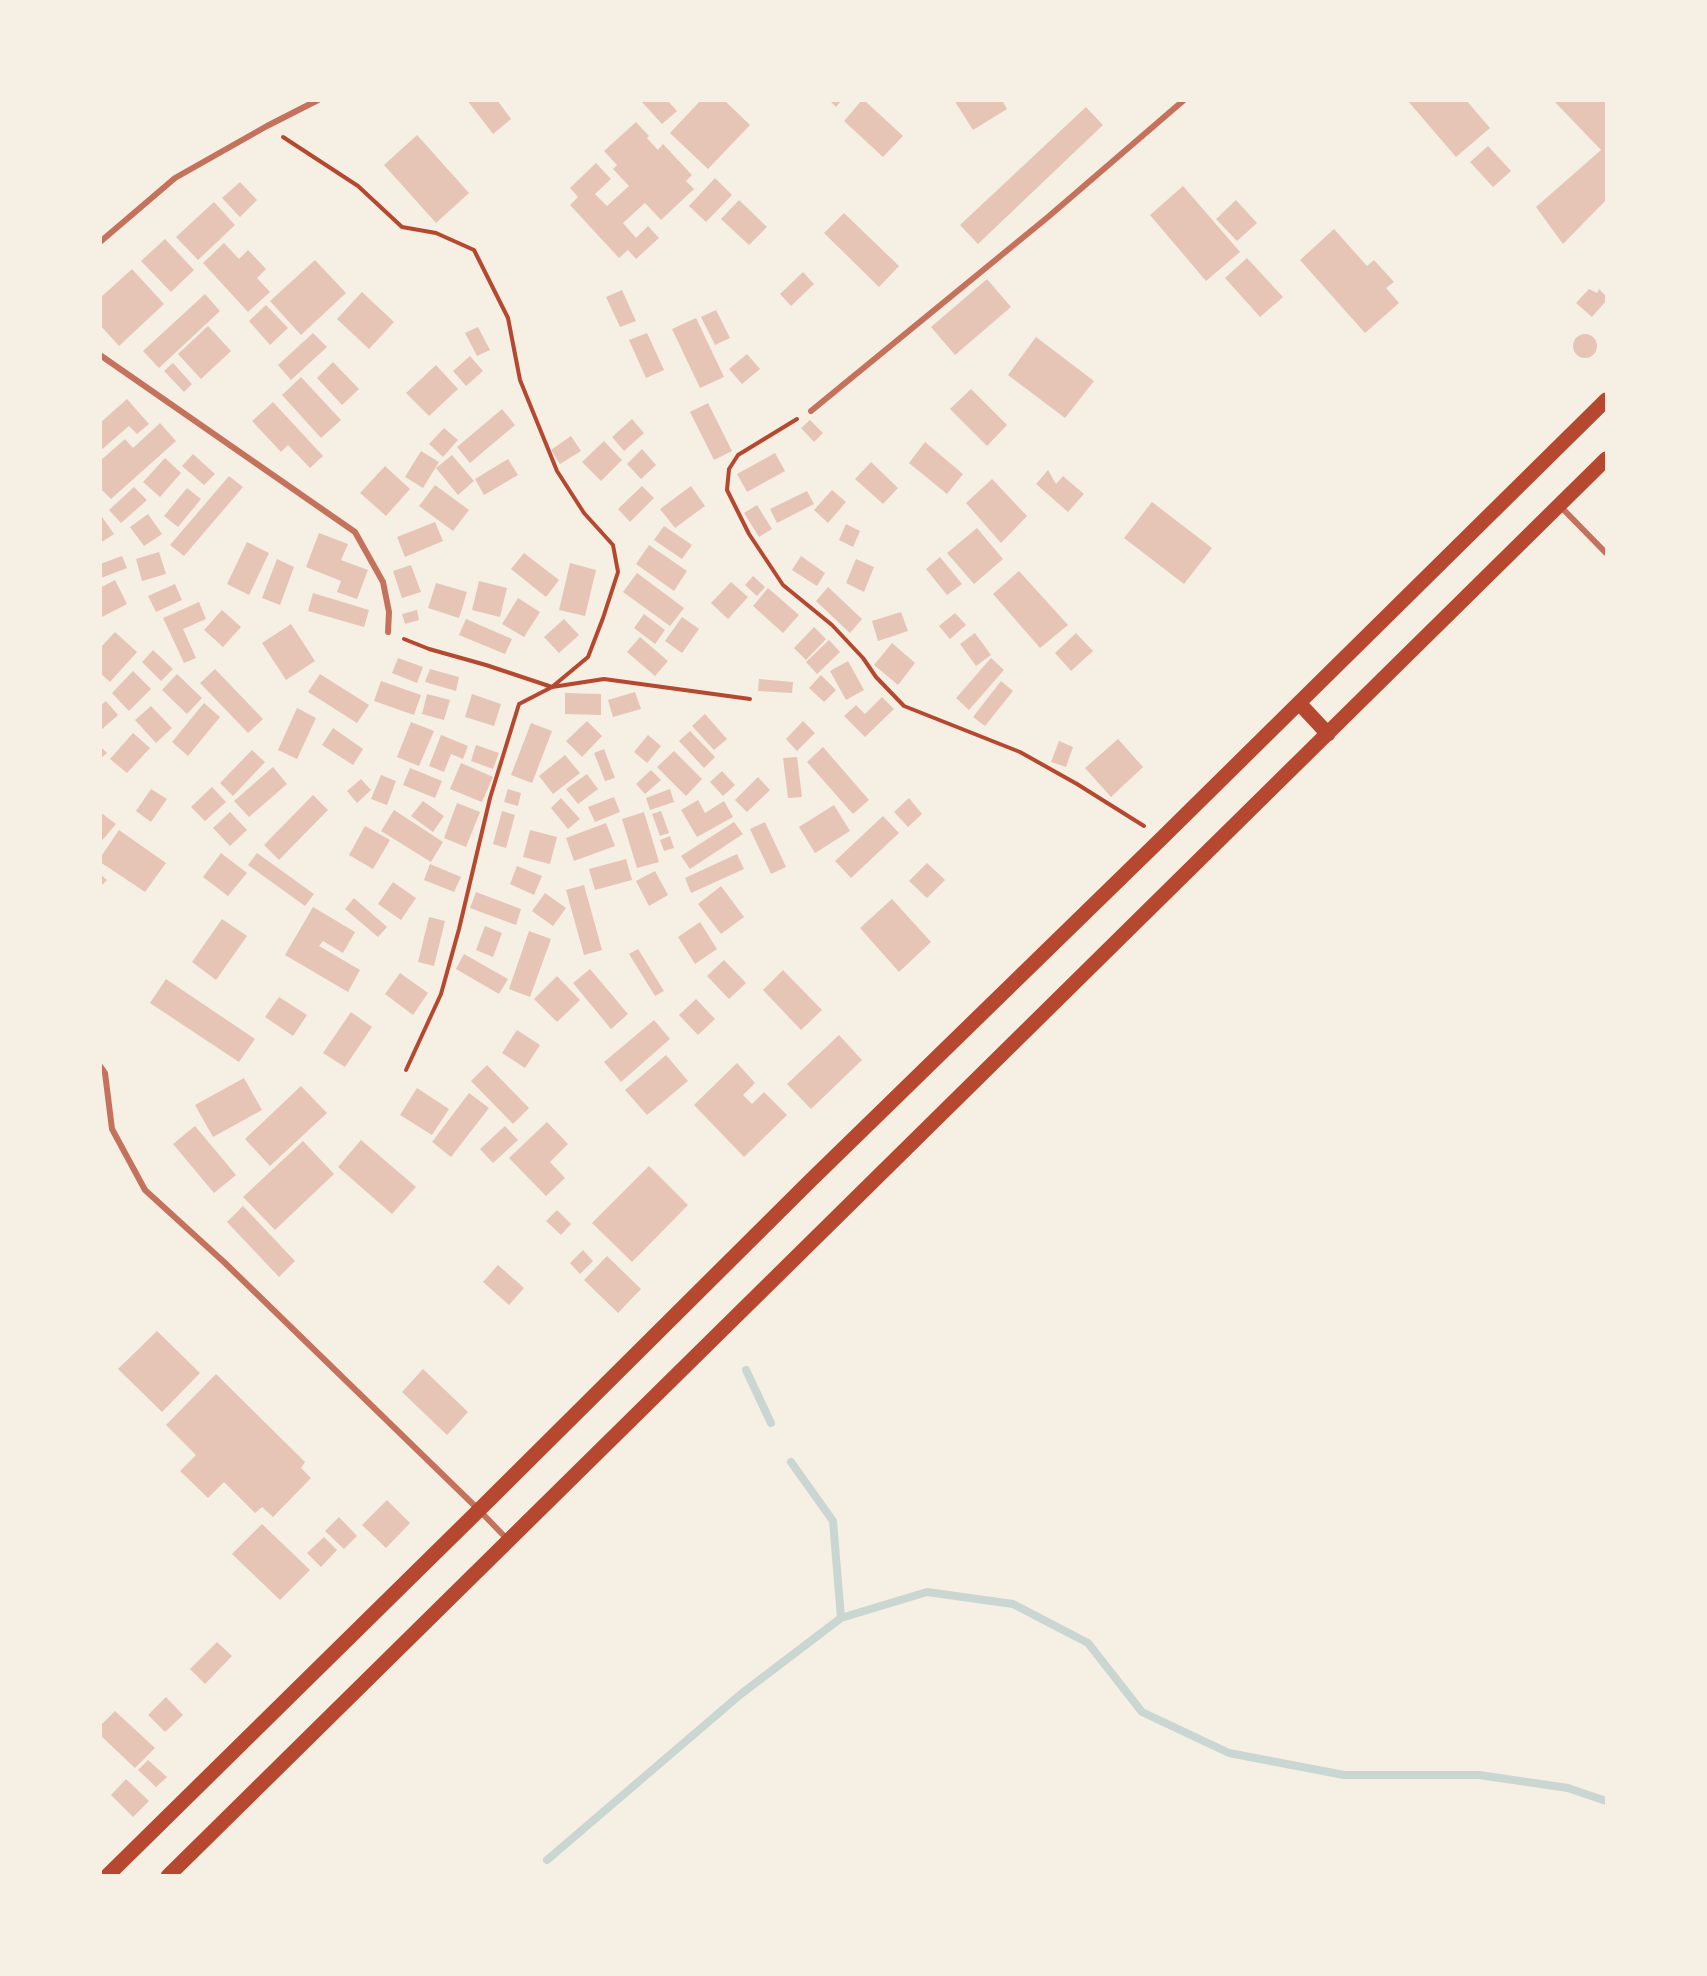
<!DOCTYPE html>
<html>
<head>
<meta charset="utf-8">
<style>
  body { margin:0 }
  #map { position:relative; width:1707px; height:1976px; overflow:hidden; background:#f6efe4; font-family:Arial,sans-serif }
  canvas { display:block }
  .frame { position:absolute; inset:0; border:102px solid #f6efe4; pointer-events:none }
</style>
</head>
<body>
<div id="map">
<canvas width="1707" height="1976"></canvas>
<div class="frame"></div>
</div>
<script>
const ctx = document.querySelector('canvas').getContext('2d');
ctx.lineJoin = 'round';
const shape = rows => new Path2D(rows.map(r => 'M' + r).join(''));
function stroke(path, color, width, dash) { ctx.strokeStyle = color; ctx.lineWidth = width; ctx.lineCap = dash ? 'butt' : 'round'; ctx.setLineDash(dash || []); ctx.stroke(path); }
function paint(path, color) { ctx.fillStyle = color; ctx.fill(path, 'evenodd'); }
const stream = shape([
  [746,1370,771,1423],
  [791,1462,833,1521,841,1618],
  [547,1860,741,1694,841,1618,927,1592,1013,1604,1088,1643,1142,1712,1229,1753,1344,1775,1479,1775,1568,1788,1606,1801]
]);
const building = shape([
  [467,100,497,100,511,119,493,134],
  [644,100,667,100,677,111,662,124,642,102],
  [701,100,724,100,750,125,708,169,670,133],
  [829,100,842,100,836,107],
  [862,100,864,100,903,136,883,157,844,121],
  [954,100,1002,100,1007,109,973,130],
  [1407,100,1466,100,1490,128,1456,157],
  [1553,100,1606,100,1606,200,1563,244,1536,207,1601,150],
  [1086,107,1103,125,978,244,960,225],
  [636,122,649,136,647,138,658,150,663,144,692,175,686,181,694,189,661,220,645,203,623,223,636,238,648,226,659,238,636,259,628,250,619,258,570,205,578,197,570,188,596,163,611,179,595,194,607,206,629,186,613,169,617,165,604,151],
  [417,135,469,193,436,223,384,165],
  [1488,146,1511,171,1493,187,1470,162],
  [715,178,732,195,706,222,689,206],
  [240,182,257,200,240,217,222,198],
  [1183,186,1240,252,1206,281,1150,215],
  [739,200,767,227,749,245,721,219],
  [1236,200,1257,223,1237,241,1216,219],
  [214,202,235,225,198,260,176,237],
  [844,213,899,266,879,287,824,233],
  [1334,229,1367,266,1374,260,1394,282,1386,288,1399,303,1365,333,1300,260],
  [165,239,194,270,171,292,141,261],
  [224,243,239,259,248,250,266,269,257,278,270,292,248,312,203,263],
  [1247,258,1283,297,1260,317,1225,278],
  [315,260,346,293,301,335,270,301],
  [132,269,164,304,119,346,100,325,100,298],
  [803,272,814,284,791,306,780,294],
  [987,279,1011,307,955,355,931,327],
  [1589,289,1597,293,1599,289,1606,296,1606,301,1592,317,1576,303],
  [622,290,636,321,620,327,606,297],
  [362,292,394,322,369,349,337,319],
  [205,294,220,311,159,368,143,351],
  [266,305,288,328,270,345,249,321],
  [716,310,730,338,715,345,701,317],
  [696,318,724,377,700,388,672,329],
  [208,326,231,351,201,379,178,354],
  [478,327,490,350,477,356,465,333],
  [313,333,327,347,291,380,278,365],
  [647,333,664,370,646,378,629,340],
  '1573 346a12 12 0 1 1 24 0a12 12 0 1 1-24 0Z',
  [1036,337,1094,381,1065,418,1008,375],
  [747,354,760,369,742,384,729,369],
  [470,356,483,371,466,386,453,371],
  [333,362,359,389,342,405,317,378],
  [173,363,192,384,184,392,164,371],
  [436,365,458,389,429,416,406,393],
  [301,377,341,420,321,438,282,395],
  [971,389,1007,425,987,446,950,409],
  [127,399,149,424,137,434,129,426,100,451,100,423],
  [273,402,323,456,310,468,288,445,281,452,252,421],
  [708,403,732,451,714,460,690,412],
  [502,409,515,425,470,463,457,447],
  [632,419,644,433,624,451,612,437],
  [810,420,823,433,814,442,801,428],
  [160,423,176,441,111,499,100,488,100,461,125,439,133,448],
  [444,428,458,440,443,457,429,444],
  [571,436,581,451,560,464,551,450],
  [604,441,622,460,601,481,582,462],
  [925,442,963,474,947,494,909,463],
  [642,449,656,465,641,479,627,464],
  [421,451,439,462,423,488,405,477],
  [775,453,785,471,747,492,737,474],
  [193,454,215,474,204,485,182,466],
  [452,455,474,481,458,495,436,468],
  [165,458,181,473,160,497,143,482],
  [508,459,518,475,484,495,475,479],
  [871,462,898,488,883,504,855,479],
  [385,466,410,489,386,516,360,493],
  [1048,470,1056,484,1063,476,1084,494,1068,512,1036,484],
  [229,476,243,487,184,556,170,545],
  [992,479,1027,516,1001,543,966,503],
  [435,485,469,510,453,531,419,506],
  [642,486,654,498,630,522,618,509],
  [691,486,705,506,675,528,660,509],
  [134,487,147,500,121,523,109,510],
  [187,488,201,499,178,527,164,516],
  [832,490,846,502,828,523,814,510],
  [807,491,814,504,777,523,770,509],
  [1152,502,1212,548,1184,584,1124,538],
  [757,505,772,529,759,537,744,513],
  [100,514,114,534,100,543],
  [148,514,162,534,144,546,130,527],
  [435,522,443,541,405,557,397,537],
  [846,524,860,531,853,547,839,540],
  [664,526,692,545,682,559,654,540],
  [977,528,1003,559,974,584,947,553],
  [319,533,348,544,341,560,368,570,357,599,337,592,341,581,306,567],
  [247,542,269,553,249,595,227,584],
  [649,545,687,571,674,591,636,564],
  [159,552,166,574,142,581,136,559],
  [524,553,559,580,546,597,511,569],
  [122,556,127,568,101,578,100,564],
  [801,556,825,573,817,586,792,570],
  [940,557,962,584,947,595,926,569],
  [277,559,294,567,280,605,262,598],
  [856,559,874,567,864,592,846,583],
  [570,563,596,570,585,616,559,610],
  [411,565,421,592,402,598,393,571],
  [1019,571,1068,625,1040,648,993,594],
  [637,573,684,608,670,626,623,592],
  [753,576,765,587,757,596,745,585],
  [115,580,127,604,100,618,100,588],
  [479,581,507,588,500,617,472,610],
  [731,582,748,597,728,619,711,603],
  [436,583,467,592,459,618,428,608],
  [175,584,182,600,156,612,148,596],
  [828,587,862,619,850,633,816,601],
  [768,588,799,615,783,633,753,606],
  [313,593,369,610,364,627,308,611],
  [518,598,540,612,524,637,502,624],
  [199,602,206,619,183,629,196,658,184,663,163,618],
  [222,610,241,627,223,647,204,630],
  [417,610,419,620,405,624,402,614],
  [901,612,908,631,878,641,872,621],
  [955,613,966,625,950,639,939,626],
  [644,614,665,630,655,644,634,628],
  [682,617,699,629,682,653,665,641],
  [466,619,512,639,505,654,459,635],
  [564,619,579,635,559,653,544,637],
  [291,624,315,661,286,680,262,643],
  [814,627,826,639,806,660,794,648],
  [115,632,137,652,110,682,100,673,100,648],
  [975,633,991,655,976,666,960,644],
  [1076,633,1093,651,1071,671,1055,653],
  [640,637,668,661,655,676,627,652],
  [829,640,840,652,817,674,806,662],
  [892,643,915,663,898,685,874,665],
  [153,650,173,669,161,681,142,662],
  [398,658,423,667,417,683,392,673],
  [991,658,1004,670,969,710,956,698],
  [848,661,864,690,846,700,830,671],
  [215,669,263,719,248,733,200,683],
  [430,669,459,677,456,691,425,682],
  [133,671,151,689,129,711,112,693],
  [177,674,202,698,187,714,162,690],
  [320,674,369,705,357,723,308,692],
  [821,675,836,690,824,702,809,688],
  [759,679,793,682,792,693,758,691],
  [381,681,421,695,414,715,374,701],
  [1001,681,1013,691,985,726,973,717],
  [635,692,641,709,613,717,608,700],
  [565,693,601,694,601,715,565,714],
  [427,694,450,700,444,720,422,714],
  [472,694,501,704,494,726,465,717],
  [882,697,894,709,865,737,844,716,856,705,865,714],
  [106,701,118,715,100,731,100,706],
  [204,703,220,717,188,756,172,742],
  [151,706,172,728,156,743,135,720],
  [297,708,316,718,297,759,278,750],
  [705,714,727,739,714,750,692,726],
  [587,721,602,736,582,757,566,741],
  [803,721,815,733,797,751,786,739],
  [411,722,434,731,419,766,397,757],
  [531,723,552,731,532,783,511,775],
  [333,728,363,749,353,765,322,745],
  [690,731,715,757,704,768,679,741],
  [133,733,150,748,127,773,110,759],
  [441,735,468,746,463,759,451,754,444,772,429,766],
  [648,735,661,746,647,763,634,752],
  [1118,739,1143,767,1111,797,1085,768],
  [1059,741,1073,747,1066,767,1051,762],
  [476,745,499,753,493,769,471,761],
  [100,746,107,753,100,759],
  [823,747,869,800,853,814,807,762],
  [604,749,615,778,605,781,594,753],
  [252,750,265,762,233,796,220,783],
  [674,751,702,779,686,796,657,767],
  [565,755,580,773,553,794,539,776],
  [797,757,802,797,788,798,783,758],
  [461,763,493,777,482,802,450,789],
  [273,767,287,784,249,817,234,801],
  [410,768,442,781,435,798,403,785],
  [651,770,661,780,645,794,636,784],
  [722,771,735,785,723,796,710,782],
  [587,774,598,789,578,804,566,789],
  [381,775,396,781,387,805,371,799],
  [758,777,770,790,747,812,735,800],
  [361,779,371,790,357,803,347,791],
  [212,787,226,802,205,821,191,807],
  [151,789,167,799,151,822,136,811],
  [508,789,521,793,518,806,504,802],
  [670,789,674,802,650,810,646,798],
  [313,795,328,810,279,860,264,845],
  [614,797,620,812,595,822,588,807],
  [561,798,580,819,568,829,551,808],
  [909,798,922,814,908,827,894,812],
  [698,800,705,813,724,801,733,817,697,837,681,810],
  [423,801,444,816,433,832,411,816],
  [457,803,480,812,466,847,444,838],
  [834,805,850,831,815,853,799,827],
  [394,810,443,842,431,862,381,831],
  [502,811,515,815,506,848,493,844],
  [661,811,669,833,660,836,652,814],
  [100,812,116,824,100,843],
  [230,812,247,830,230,846,213,828],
  [644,812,659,862,637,868,622,819],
  [883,816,899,833,851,878,835,861],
  [734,822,743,834,690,869,681,856],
  [765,822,786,867,771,874,750,829],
  [606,823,615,846,574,861,566,838],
  [365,826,390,840,373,869,349,855],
  [119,830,166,863,145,892,100,862,100,858],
  [530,830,557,837,550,864,523,857],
  [670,836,674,848,664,851,660,840],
  [221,853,247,873,228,896,203,877],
  [257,853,314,894,305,906,248,865],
  [737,854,744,869,691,893,685,878],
  [626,859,632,880,595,890,589,869],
  [927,863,945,880,927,898,909,881],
  [430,864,461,877,454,892,424,880],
  [517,866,542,876,534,895,510,884],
  [655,871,668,895,649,906,636,881],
  [100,874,107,880,100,887],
  [393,882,416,898,401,920,378,904],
  [584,885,602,950,584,955,566,890],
  [721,886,744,917,721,934,698,904],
  [476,892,521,909,516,925,470,908],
  [545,893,566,908,553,926,532,911],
  [354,898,387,927,378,937,345,909],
  [892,899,931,942,899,972,860,928],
  [313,907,355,932,343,953,323,941,319,946,360,970,348,992,285,955],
  [429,917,445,921,434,966,418,962],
  [222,919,247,936,216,980,192,962],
  [700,922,717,949,695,964,678,937],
  [485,926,502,933,493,957,476,950],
  [529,931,551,939,530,997,509,989],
  [638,949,664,991,655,996,629,954],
  [464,954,508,979,499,994,456,969],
  [724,960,746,983,729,999,707,976],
  [590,969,628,1014,611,1029,573,983],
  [783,970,822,1010,801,1030,763,990],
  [400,973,428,993,413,1015,385,994],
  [557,976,580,1000,557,1022,534,999],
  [166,979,255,1039,239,1062,150,1003],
  [279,997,307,1015,293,1036,265,1017],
  [696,999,715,1019,698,1035,679,1015],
  [351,1012,372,1027,345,1067,323,1053],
  [654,1020,670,1039,621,1082,604,1062],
  [517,1030,540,1045,525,1068,502,1053],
  [839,1035,862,1060,811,1109,787,1084],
  [666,1055,688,1081,647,1115,625,1090],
  [737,1063,755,1083,743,1095,752,1104,764,1092,787,1115,744,1157,694,1105],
  [487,1065,529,1108,513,1124,471,1081],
  [244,1078,262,1110,213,1137,195,1105],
  [301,1086,327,1113,270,1166,245,1139],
  [417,1088,449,1109,432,1135,400,1115],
  [469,1093,489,1108,451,1157,432,1142],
  [547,1122,568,1144,550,1162,565,1178,546,1196,509,1158],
  [195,1126,236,1175,214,1193,173,1144],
  [505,1126,518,1140,493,1163,480,1149],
  [361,1140,416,1187,392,1214,338,1167],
  [303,1141,334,1174,275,1230,243,1197],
  [649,1166,688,1205,632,1262,592,1223],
  [243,1206,295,1261,279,1277,227,1222],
  [557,1210,571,1224,561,1235,546,1221],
  [583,1250,593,1261,580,1274,570,1263],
  [607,1256,641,1289,618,1313,584,1280],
  [498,1265,524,1288,509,1305,483,1282],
  [157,1331,200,1373,162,1412,118,1369],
  [423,1369,468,1412,447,1435,402,1392],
  [216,1374,305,1462,301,1468,311,1478,273,1517,262,1507,255,1513,224,1482,208,1498,180,1471,196,1455,166,1425],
  [387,1500,410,1523,386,1548,362,1525],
  [339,1517,357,1536,344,1549,325,1531],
  [262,1524,310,1570,280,1600,232,1554],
  [324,1537,337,1550,321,1567,307,1553],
  [217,1642,232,1656,205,1684,190,1669],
  [166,1697,183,1715,165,1732,148,1715],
  [115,1711,155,1748,135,1768,100,1735,100,1726],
  [148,1760,167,1777,156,1787,138,1770],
  [126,1779,149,1801,133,1817,111,1795]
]);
const path = shape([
  [283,137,358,186,402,227,436,233,474,250,508,318,520,380,557,471,584,513,613,545,618,572,603,618,588,657,552,687,519,704,490,798,459,929,441,994,406,1070],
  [797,419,738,455,729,469,727,490,749,534,783,585,832,625,863,658,876,677,904,706,1020,752,1077,784,1144,826],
  [404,639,429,649,486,665,552,687,604,679,750,699]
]);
const minor = shape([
  [100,242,175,178,267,126,318,100],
  [100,355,355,532,383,582,389,612,388,632],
  [811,411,1048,217,1184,100],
  [1560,506,1606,553],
  [100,1066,105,1073,112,1129,145,1190,225,1263,479,1510,508,1540]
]);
const primary = shape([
  [1299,703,1328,734],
  [107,1876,479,1510,809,1182,1163,837,1606,400],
  [168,1876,1606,459]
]);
stroke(stream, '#c9d6d2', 8);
paint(building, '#e6c5b7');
stroke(path, '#b5482f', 4);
stroke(minor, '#c5725c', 6);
stroke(primary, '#b5482f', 15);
</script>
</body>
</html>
